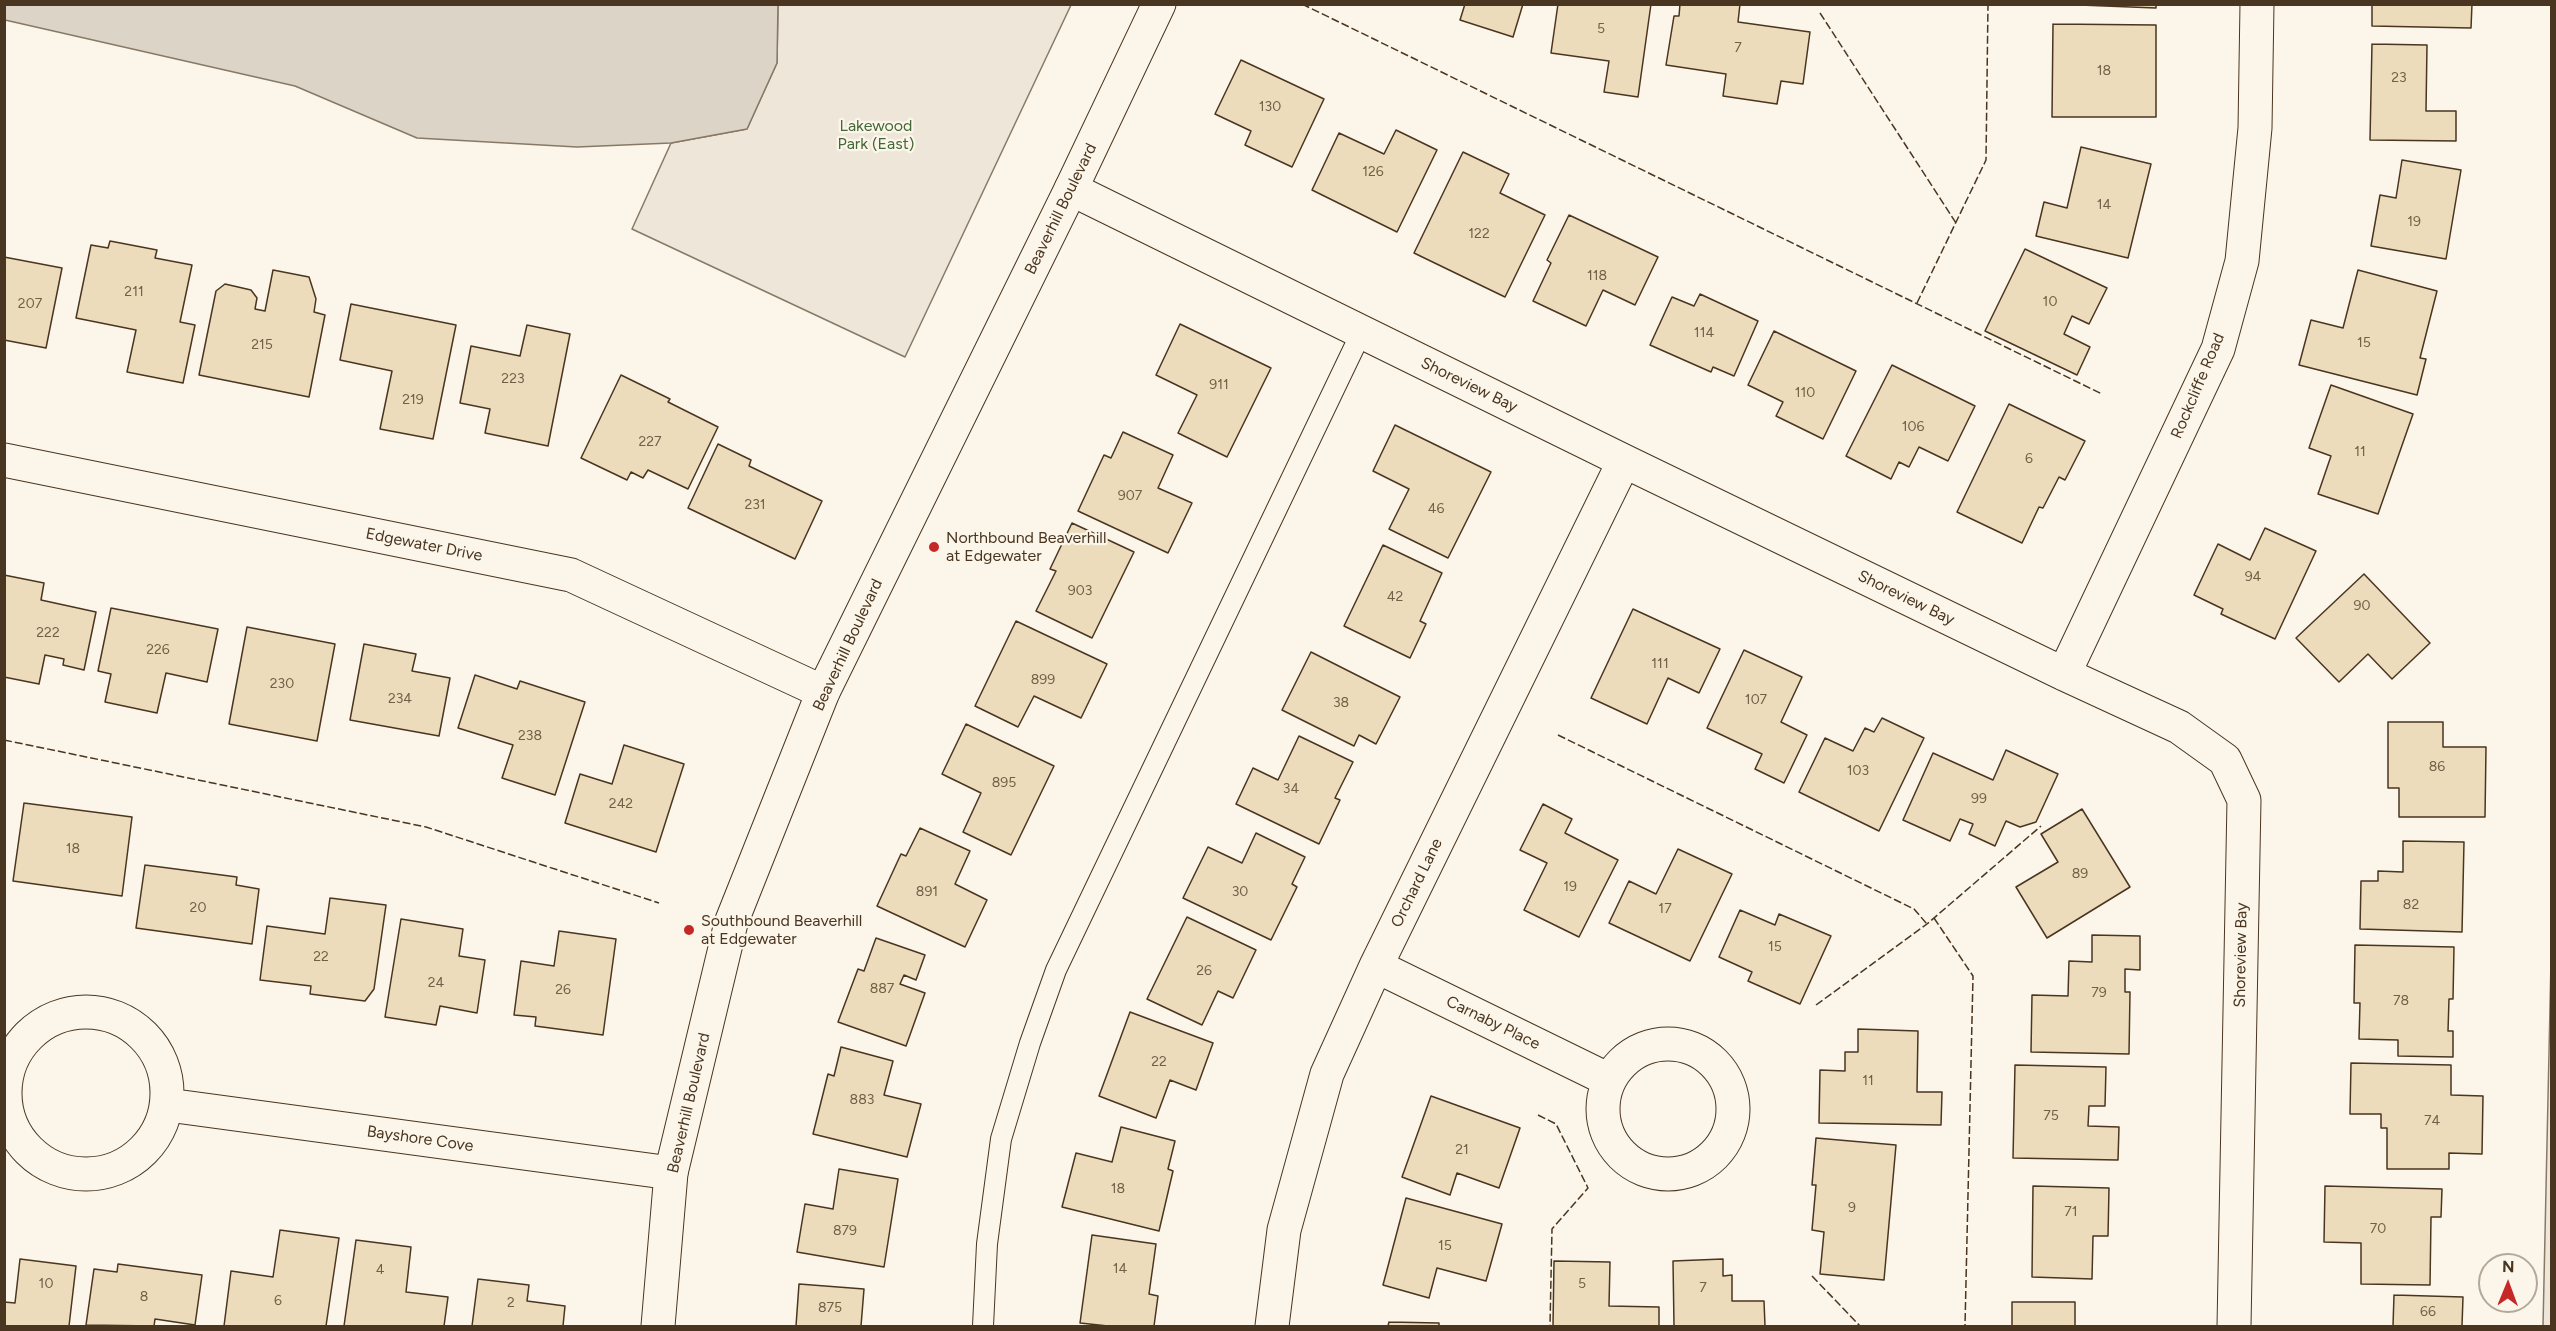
<!DOCTYPE html>
<html>
<head>
<meta charset="utf-8">
<style>
  body { margin:0 }
  #map { position:relative; width:2556px; height:1331px; overflow:hidden; background:#fbf6e9; font-family:Figtree,sans-serif }
  canvas { display:block }
  .frame { position:absolute; inset:0; border:6px solid #4a3520; pointer-events:none }
  .north { position:absolute; left:2478px; top:1253px; width:60px; height:60px; box-sizing:border-box; background:#fbf6e9; border:2px solid #b4a999; border-radius:50%; rotate:1deg; font-size:16px; font-weight:700; line-height:24px; text-align:center; color:#4a3520 }
  .north::after { content:''; display:block; margin:auto; width:21px; height:27px; background:#c62828; clip-path:polygon(50% 0,100% 100%,50% 72%,0 100%) }
</style>
</head>
<body>
<div id="map">
<canvas width="2556" height="1331"></canvas>
<div class="frame"></div>
<div class="north">N</div>
</div>
<script>
const ctx = document.querySelector('canvas').getContext('2d');
ctx.lineJoin = 'round';
function paint(path, color) { ctx.fillStyle = color; ctx.fill(path, 'evenodd'); }
const shape = rows => new Path2D(rows.map(r => 'M' + r).join(''));
function stroke(path, color, width, dash) { ctx.strokeStyle = color; ctx.lineWidth = width; ctx.lineCap = dash ? 'butt' : 'round'; ctx.setLineDash(dash || []); ctx.stroke(path); }
function drawText(font, color, halo, rows, align = 'center') {
  ctx.font = font + ' Figtree,sans-serif'; ctx.lineWidth = 4.5; ctx.setLineDash([]); ctx.textBaseline = 'middle'; ctx.strokeStyle = halo; ctx.fillStyle = color; for (const [text, x, y, turn = 0] of rows) {
    ctx.save(); ctx.translate(x, y); ctx.rotate((+turn || 0) * Math.PI / 180); ctx.textAlign = isNaN(turn) ? turn : align; if (halo) ctx.strokeText(text, 0, 0); ctx.fillText(text, 0, 0); ctx.restore();
  }
}
const green = shape([
  [778,5,1071,5,905,357,632,229,671,143,747,129,777,63,778,5],
  [2551,961,2552,1326,2543,1326,2551,961]
]);
const water = shape([
  [5,4,778,5,777,63,747,129,671,143,577,147,417,138,295,86,5,20,5,4]
]);
const building = shape([
  [1465,4,1523,4,1513,37,1460,20,1465,4],
  [1558,4,1651,4,1638,97,1604,92,1609,61,1551,53,1558,4],
  [1680,4,1740,4,1738,22,1810,32,1803,84,1781,81,1777,104,1723,96,1726,74,1666,65,1674,16,1679,16,1680,4],
  [2054,4,2156,4,2156,8,2054,4],
  [2372,4,2472,4,2471,28,2372,26,2372,4],
  [2053,24,2156,25,2156,117,2052,117,2053,24],
  [2372,44,2427,45,2426,111,2456,111,2456,141,2370,140,2372,44],
  [1241,60,1324,99,1292,167,1245,145,1251,131,1215,114,1241,60],
  [1396,130,1437,150,1397,232,1312,190,1339,133,1384,154,1396,130],
  [2081,147,2151,164,2128,258,2036,236,2044,202,2067,208,2081,147],
  [1463,152,1509,174,1500,193,1545,215,1505,297,1414,253,1463,152],
  [2402,160,2461,170,2446,259,2371,246,2380,195,2396,198,2402,160],
  [1569,215,1658,257,1635,305,1603,290,1586,326,1533,301,1551,263,1547,260,1569,215],
  [110,241,157,250,155,258,192,265,180,322,195,325,183,383,127,372,136,330,76,318,91,245,108,248,110,241],
  [2025,249,2107,288,2089,324,2072,316,2064,334,2090,347,2077,375,1985,331,2025,249],
  [4,257,62,268,46,348,4,340,4,257],
  [273,270,309,277,316,299,314,312,325,315,309,397,199,375,216,291,225,284,251,290,257,298,255,309,265,311,273,270],
  [2358,270,2437,291,2420,358,2426,359,2417,395,2299,365,2311,320,2343,328,2358,270],
  [1700,294,1758,321,1734,376,1713,367,1711,372,1650,345,1672,297,1694,306,1700,294],
  [351,304,456,325,433,439,380,429,392,371,340,360,351,304],
  [1180,324,1271,368,1227,457,1178,433,1197,395,1156,375,1180,324],
  [527,325,570,334,548,446,485,433,490,409,460,403,471,346,520,356,527,325],
  [1774,331,1856,371,1823,439,1776,416,1783,402,1748,385,1774,331],
  [1892,365,1975,406,1948,461,1919,447,1909,467,1899,462,1891,479,1846,456,1892,365],
  [621,375,670,399,668,402,718,427,688,489,648,470,643,478,631,472,627,480,581,458,621,375],
  [2331,385,2413,414,2378,514,2318,494,2331,456,2309,448,2331,385],
  [2009,404,2085,441,2065,480,2059,477,2043,508,2039,507,2022,543,1957,512,2009,404],
  [1395,425,1491,472,1448,558,1389,529,1409,489,1373,471,1395,425],
  [1123,432,1173,455,1158,488,1192,503,1168,553,1078,511,1104,455,1111,458,1123,432],
  [718,444,751,460,749,466,822,501,795,559,688,508,718,444],
  [1072,523,1134,552,1092,638,1036,611,1056,571,1050,569,1072,523],
  [2265,528,2316,551,2275,639,2221,614,2223,609,2194,595,2218,544,2250,560,2265,528],
  [1383,545,1442,573,1420,621,1426,624,1410,658,1344,626,1383,545],
  [2364,574,2430,643,2392,679,2368,654,2339,682,2296,638,2364,574],
  [4,575,44,583,41,600,96,612,84,670,63,665,64,659,45,655,39,684,4,677,4,575],
  [111,608,218,629,207,682,166,673,157,713,105,702,111,674,98,671,111,608],
  [1633,609,1720,649,1699,693,1668,678,1647,724,1591,698,1633,609],
  [1016,621,1107,664,1081,718,1034,696,1018,727,975,706,1016,621],
  [247,627,335,644,317,741,229,724,247,627],
  [364,644,416,654,412,671,450,678,439,736,350,720,364,644],
  [1744,650,1802,677,1781,722,1807,735,1784,783,1755,769,1762,754,1707,728,1744,650],
  [1311,652,1400,697,1376,744,1359,735,1354,746,1282,710,1311,652],
  [475,675,517,689,520,681,585,702,555,795,502,778,513,745,458,728,475,675],
  [1882,718,1924,738,1879,831,1799,792,1825,738,1853,751,1865,728,1874,732,1882,718],
  [2388,722,2443,722,2443,747,2486,747,2485,817,2399,817,2399,788,2388,788,2388,722],
  [966,724,1054,766,1011,855,963,832,981,793,942,774,966,724],
  [1299,736,1353,762,1335,798,1340,800,1319,844,1236,804,1253,768,1278,780,1299,736],
  [624,745,684,764,656,852,565,823,580,774,612,784,624,745],
  [2006,750,2058,774,2036,822,2020,827,2006,821,1995,846,1969,834,1973,824,1960,819,1950,841,1903,820,1933,753,1993,780,2006,750],
  [24,803,132,817,122,896,13,881,24,803],
  [1543,804,1572,819,1565,833,1618,860,1579,937,1524,910,1547,863,1520,850,1543,804],
  [2082,809,2130,887,2047,938,2016,887,2058,862,2041,834,2082,809],
  [920,828,970,851,955,884,987,900,965,947,877,906,901,854,906,856,920,828],
  [1256,833,1305,857,1292,884,1297,887,1271,940,1183,898,1208,847,1242,863,1256,833],
  [2403,841,2464,842,2462,932,2360,929,2361,881,2378,881,2378,871,2403,872,2403,841],
  [1678,849,1732,874,1690,961,1609,923,1629,881,1656,894,1678,849],
  [145,865,237,877,236,885,259,889,252,944,136,928,145,865],
  [330,898,386,905,374,989,365,1001,310,994,311,986,260,980,267,926,325,934,330,898],
  [1740,910,1775,925,1779,914,1831,936,1800,1004,1748,981,1752,972,1719,957,1740,910],
  [1187,917,1256,950,1233,998,1218,991,1202,1025,1147,999,1187,917],
  [401,919,463,929,459,956,485,960,477,1013,440,1006,436,1025,385,1017,401,919],
  [559,931,616,939,603,1035,535,1026,536,1017,514,1015,521,961,554,966,559,931],
  [2092,935,2140,936,2140,970,2125,969,2125,992,2130,992,2129,1054,2031,1052,2032,995,2068,996,2069,961,2092,962,2092,935],
  [876,938,925,955,916,980,904,975,900,984,925,993,906,1046,838,1022,858,969,864,971,876,938],
  [2355,945,2454,947,2453,999,2449,999,2448,1031,2453,1031,2453,1057,2398,1056,2398,1040,2359,1039,2360,1003,2354,1003,2355,945],
  [1130,1012,1213,1043,1196,1090,1170,1080,1156,1118,1099,1096,1130,1012],
  [1858,1029,1918,1031,1917,1092,1942,1092,1941,1125,1819,1123,1820,1070,1845,1071,1845,1052,1858,1052,1858,1029],
  [841,1047,893,1061,884,1095,921,1104,907,1157,813,1134,828,1074,834,1076,841,1047],
  [2351,1063,2451,1065,2451,1095,2483,1096,2482,1154,2449,1153,2449,1169,2387,1169,2387,1128,2381,1128,2381,1114,2350,1114,2351,1063],
  [2015,1065,2106,1067,2105,1106,2089,1106,2088,1126,2119,1127,2118,1160,2013,1158,2015,1065],
  [1431,1096,1520,1128,1499,1188,1457,1173,1450,1195,1402,1177,1431,1096],
  [1121,1127,1175,1141,1168,1169,1173,1171,1159,1231,1062,1207,1076,1153,1112,1162,1121,1127],
  [1816,1138,1896,1145,1884,1280,1820,1274,1824,1232,1812,1230,1816,1185,1812,1185,1816,1138],
  [839,1169,898,1179,884,1267,797,1252,805,1204,833,1209,839,1169],
  [2033,1186,2109,1188,2108,1236,2093,1236,2092,1279,2032,1277,2033,1186],
  [2325,1186,2442,1189,2441,1217,2431,1217,2430,1285,2361,1284,2361,1243,2324,1242,2325,1186],
  [1406,1198,1502,1224,1486,1281,1437,1268,1429,1298,1383,1285,1406,1198],
  [280,1230,339,1238,326,1326,224,1326,231,1271,273,1277,280,1230],
  [1092,1235,1156,1244,1149,1294,1158,1296,1154,1326,1108,1326,1080,1323,1092,1235],
  [356,1240,411,1247,406,1292,448,1297,444,1326,344,1326,356,1240],
  [20,1259,76,1266,69,1326,4,1326,4,1302,15,1303,20,1259],
  [1723,1259,1723,1276,1732,1275,1732,1301,1764,1301,1765,1326,1674,1326,1673,1261,1723,1259],
  [1554,1261,1610,1262,1609,1306,1659,1307,1659,1326,1553,1326,1554,1261],
  [118,1264,202,1275,195,1325,155,1319,154,1326,86,1325,94,1269,117,1272,118,1264],
  [478,1279,529,1285,527,1301,565,1306,563,1326,472,1326,478,1279],
  [799,1284,864,1289,861,1326,796,1326,799,1284],
  [2394,1295,2463,1297,2462,1326,2393,1326,2394,1295],
  [2012,1302,2075,1302,2075,1326,2012,1326,2012,1302],
  [1389,1322,1439,1323,1439,1326,1388,1326,1389,1322]
]);
const lane = shape([
  [983,1326,987,1244,1001,1139,1030,1043,1056,970,1362,331]
]);
const street = shape([
  [1071,189,1624,461,2064,674,2179,727,2225,760,2244,800,2234,1326],
  [4,460,571,575,823,692],
  [2064,674,2218,349,2242,261,2255,128,2257,4],
  [1376,966,1609,1080],
  '5 1093a81 81 0 1 1 162 0a81 81 0 1 1-162 0Z',
  '1603 1109a65 65 0 1 1 130 0a65 65 0 1 1-130 0Z',
  [168,1105,671,1173],
  [1272,1326,1284,1230,1327,1074,1376,966,1624,461]
]);
const secondary = shape([
  [658,1326,671,1173,731,923,823,692,1071,189,1159,4]
]);
const fence = shape([
  [1302,4,2102,394],
  [1820,13,1956,223],
  [1917,303,1986,160,1988,4],
  [1558,735,1914,909,1927,924],
  [4,740,426,827,659,903],
  [1934,918,1973,976,1965,1326],
  [1816,1005,1927,924,2041,826],
  [1538,1115,1556,1124,1588,1188,1552,1229,1550,1326],
  [1812,1276,1860,1326]
]);
const markers = [
  [934,547,6,"#c62828"],
  [689,930,6,"#c62828"]
];
const numberNames = [
  ["5",1601,29],
  ["7",1738,48],
  ["18",2104,71],
  ["23",2399,78],
  ["130",1270,107],
  ["126",1373,172],
  ["14",2104,205],
  ["19",2414,222],
  ["122",1479,234],
  ["118",1597,276],
  ["211",134,292],
  ["10",2050,302],
  ["207",30,304],
  ["114",1704,333],
  ["15",2364,343],
  ["215",262,345],
  ["223",513,379],
  ["911",1219,385],
  ["110",1805,393],
  ["219",413,400],
  ["106",1913,427],
  ["227",650,442],
  ["11",2360,452],
  ["6",2029,459],
  ["907",1130,496],
  ["231",755,505],
  ["46",1436,509],
  ["94",2253,577],
  ["903",1080,591],
  ["42",1395,597],
  ["90",2362,606],
  ["222",48,633],
  ["226",158,650],
  ["111",1660,664],
  ["899",1043,680],
  ["230",282,684],
  ["234",400,699],
  ["107",1756,700],
  ["38",1341,703],
  ["238",530,736],
  ["86",2437,767],
  ["103",1858,771],
  ["895",1004,783],
  ["34",1291,789],
  ["99",1979,799],
  ["242",621,804],
  ["18",73,849],
  ["89",2080,874],
  ["19",1570,887],
  ["891",927,892],
  ["30",1240,892],
  ["82",2411,905],
  ["20",198,908],
  ["17",1665,909],
  ["15",1775,947],
  ["22",321,957],
  ["26",1204,971],
  ["24",436,983],
  ["887",882,989],
  ["26",563,990],
  ["79",2099,993],
  ["78",2401,1001],
  ["22",1159,1062],
  ["11",1868,1081],
  ["883",862,1100],
  ["75",2051,1116],
  ["74",2432,1121],
  ["21",1462,1150],
  ["18",1118,1189],
  ["9",1852,1208],
  ["71",2071,1212],
  ["70",2378,1229],
  ["879",845,1231],
  ["15",1445,1246],
  ["14",1120,1269],
  ["4",380,1270],
  ["10",46,1284],
  ["5",1582,1284],
  ["7",1703,1288],
  ["8",144,1297],
  ["6",278,1301],
  ["2",511,1303],
  ["875",830,1308],
  ["66",2428,1312]
];
const parkNames = [
  ["Lakewood",876,126],
  ["Park (East)",876,144]
];
const streetNames = [
  ["Beaverhill Boulevard",1061,209,-64],
  ["Shoreview Bay",1469,385,26],
  ["Rockcliffe Road",2198,386,-67],
  ["Edgewater Drive",424,545,11],
  ["Shoreview Bay",1906,598,26],
  ["Beaverhill Boulevard",848,645,-65],
  ["Orchard Lane",1417,883,-64],
  ["Shoreview Bay",2241,955,-89],
  ["Carnaby Place",1493,1023,26],
  ["Beaverhill Boulevard",689,1103,-77],
  ["Bayshore Cove",420,1139,8]
];
const poiNames = [
  ["Northbound Beaverhill",946,538],
  ["at Edgewater",946,556],
  ["Southbound Beaverhill",701,921],
  ["at Edgewater",701,939]
];
paint(green, '#ede6d9');
stroke(green, '#887966', 1.5);
paint(water, '#dcd4c6');
stroke(water, '#887966', 1.5);
paint(building, '#ecdcbc');
stroke(building, '#4a3520', 1.5);
stroke(lane, '#4a3520', 22);
stroke(street, '#4a3520', 35);
stroke(secondary, '#4a3520', 35);
stroke(lane, '#fbf6e9', 20);
stroke(street, '#fbf6e9', 33);
stroke(secondary, '#fbf6e9', 33);
stroke(fence, '#4a3520', 1.5, [8, 3]);
for (const [x, y, r, color] of markers) { const dot = new Path2D(); dot.arc(x, y, r, 0, 2 * Math.PI); ctx.fillStyle = color; ctx.fill(dot); stroke(dot, '#fbf6e9', 2); }
drawText('14px', '#725f47', null, numberNames);
drawText('16px', '#436837', '#fbf6e9', parkNames);
drawText('16px', '#4a3520', '#fbf6e9', streetNames);
drawText('16px', '#4a3520', '#fbf6e9', poiNames, 'left');
</script>
</body>
</html>
